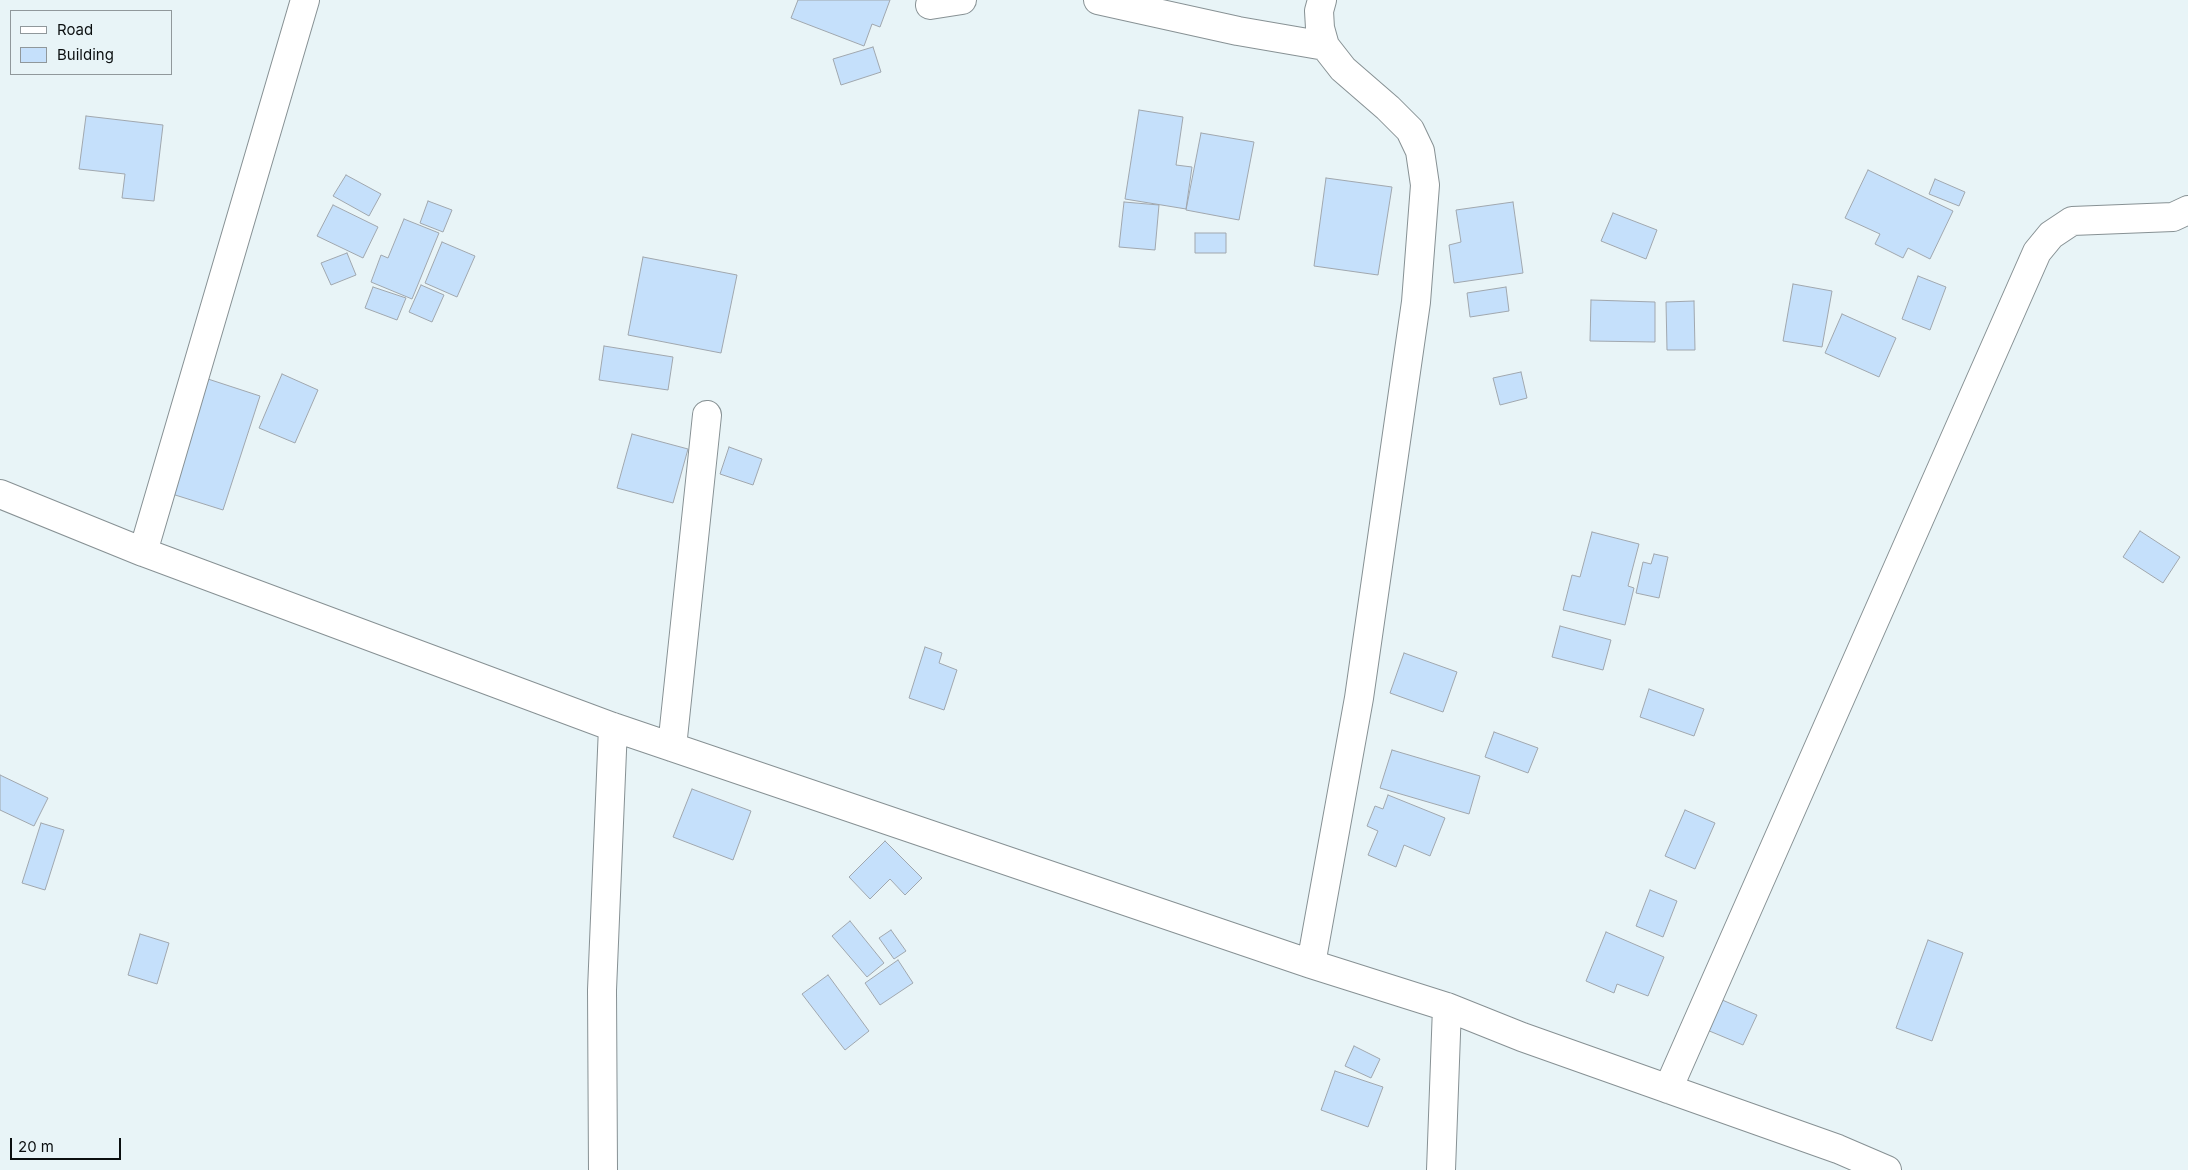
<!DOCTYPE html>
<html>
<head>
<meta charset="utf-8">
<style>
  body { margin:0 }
  #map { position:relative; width:2188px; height:1170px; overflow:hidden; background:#e8f4f7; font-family:Inter,sans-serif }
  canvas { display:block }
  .legend { position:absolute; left:10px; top:10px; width:162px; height:65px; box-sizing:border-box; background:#e8f4f7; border:1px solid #90989b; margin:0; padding:6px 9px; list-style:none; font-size:15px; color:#0b0f10 }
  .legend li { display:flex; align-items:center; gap:10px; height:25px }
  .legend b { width:25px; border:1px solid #90989b }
  .scale { position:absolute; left:10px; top:1138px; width:111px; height:22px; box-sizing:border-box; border:2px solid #0b0f10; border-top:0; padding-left:6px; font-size:15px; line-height:18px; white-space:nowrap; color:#0b0f10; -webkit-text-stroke:4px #e8f4f7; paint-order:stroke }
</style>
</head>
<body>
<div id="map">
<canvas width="2188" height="1170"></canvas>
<ul class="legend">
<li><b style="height:6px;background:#fff"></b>Road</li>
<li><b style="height:14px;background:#c5e0fb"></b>Building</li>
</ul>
<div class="scale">20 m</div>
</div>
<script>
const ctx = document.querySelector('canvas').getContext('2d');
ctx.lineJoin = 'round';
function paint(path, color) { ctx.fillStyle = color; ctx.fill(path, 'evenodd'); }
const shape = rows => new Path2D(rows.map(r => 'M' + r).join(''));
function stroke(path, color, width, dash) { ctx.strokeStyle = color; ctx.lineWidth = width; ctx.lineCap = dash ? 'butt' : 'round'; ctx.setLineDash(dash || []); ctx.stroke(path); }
const building = shape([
  [798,0,890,0,880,27,872,24,864,46,791,18,798,0],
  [873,47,881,72,841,85,833,59,873,47],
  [1139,110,1183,117,1176,165,1192,167,1186,209,1125,199,1139,110],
  [86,116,163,125,154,201,122,198,125,174,79,169,86,116],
  [1201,133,1254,142,1239,220,1186,210,1201,133],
  [1868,170,1953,211,1930,259,1908,248,1903,258,1875,244,1880,234,1845,218,1868,170],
  [346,175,381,194,369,216,333,196,346,175],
  [1326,178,1392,187,1378,275,1314,266,1326,178],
  [1935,179,1965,192,1959,206,1929,194,1935,179],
  [428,201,452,210,443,232,420,223,428,201],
  [1124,202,1159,205,1155,250,1119,247,1124,202],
  [1513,202,1523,273,1454,283,1449,245,1461,242,1456,210,1513,202],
  [333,205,378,227,363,258,317,236,333,205],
  [1613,213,1657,230,1646,259,1601,241,1613,213],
  [404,219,439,233,412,299,371,282,381,255,388,258,404,219],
  [1195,233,1226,233,1226,253,1195,253,1195,233],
  [442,242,475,256,457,297,425,283,442,242],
  [347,253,356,275,331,285,321,263,347,253],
  [643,257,737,275,721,353,628,335,643,257],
  [1918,276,1946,287,1930,330,1902,319,1918,276],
  [1793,284,1832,291,1822,347,1783,341,1793,284],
  [421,285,444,295,432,322,409,312,421,285],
  [373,287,406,298,397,320,365,308,373,287],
  [1506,287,1509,311,1470,317,1467,293,1506,287],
  [1591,300,1655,302,1655,342,1590,341,1591,300],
  [1694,301,1695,350,1667,350,1666,302,1694,301],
  [1842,314,1896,338,1879,377,1825,353,1842,314],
  [604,346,673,357,668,390,599,380,604,346],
  [1521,372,1527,398,1500,405,1493,378,1521,372],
  [282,374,318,390,295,443,259,428,282,374],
  [208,379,260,396,223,510,172,494,208,379],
  [632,434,688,449,673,503,617,488,632,434],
  [729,447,762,459,753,485,720,474,729,447],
  [2140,531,2180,557,2163,583,2123,557,2140,531],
  [1592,532,1639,544,1628,586,1634,588,1625,625,1563,610,1572,575,1580,577,1592,532],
  [1654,554,1668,557,1659,598,1636,593,1643,562,1651,564,1654,554],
  [1560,626,1611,640,1603,670,1552,657,1560,626],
  [925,647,942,653,939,663,957,670,944,710,909,698,925,647],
  [1404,653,1457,672,1443,712,1390,693,1404,653],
  [1649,689,1704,709,1694,736,1640,717,1649,689],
  [1494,732,1538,748,1528,773,1485,757,1494,732],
  [1392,750,1480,776,1469,814,1380,788,1392,750],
  [0,775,48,798,34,826,0,810,0,775],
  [692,789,751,811,733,860,673,837,692,789],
  [1388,795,1445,818,1430,856,1404,845,1396,867,1368,855,1378,831,1367,826,1375,806,1383,809,1388,795],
  [1685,810,1715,823,1695,869,1665,856,1685,810],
  [41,823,64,830,45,890,22,883,41,823],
  [885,841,922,878,905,895,890,879,870,899,849,877,885,841],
  [1650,890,1677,901,1663,937,1636,926,1650,890],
  [850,921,884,963,867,977,832,936,850,921],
  [891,930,906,951,894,959,879,938,891,930],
  [1606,932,1664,957,1648,996,1617,984,1614,993,1586,981,1606,932],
  [140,934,169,943,157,984,128,975,140,934],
  [1928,940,1963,953,1932,1041,1896,1028,1928,940],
  [898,960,913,983,880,1005,865,983,898,960],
  [828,975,869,1031,845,1050,802,994,828,975],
  [1720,999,1757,1015,1743,1045,1707,1030,1720,999],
  [1354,1046,1380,1059,1371,1078,1345,1066,1354,1046],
  [1335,1071,1383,1087,1368,1127,1321,1110,1335,1071]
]);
const minor = shape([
  [1098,0,1238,31,1325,46],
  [930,5,962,0],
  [0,494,143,552,613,727,1311,964,1447,1007,1522,1037,1838,1149,1887,1170],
  [143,552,305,0],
  [672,747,707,415],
  [1311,964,1359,698,1416,302,1425,185,1420,151,1410,130,1388,108,1343,69,1325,46,1320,28,1319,11,1322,0],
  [1668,1089,2037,252,2051,235,2072,221,2173,217,2188,210],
  [603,1170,602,990,613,727],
  [1441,1170,1447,1007]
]);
paint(building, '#c5e0fb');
stroke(building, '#a0a7ae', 1);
stroke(minor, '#879194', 30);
stroke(minor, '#fff', 28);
</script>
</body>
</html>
